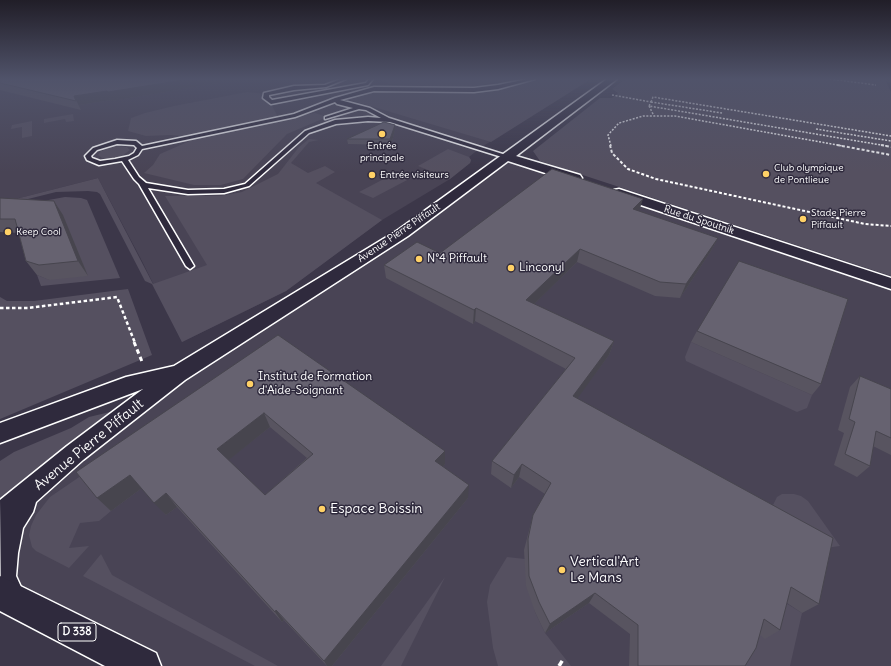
<!DOCTYPE html>
<html>
<head>
<meta charset="utf-8">
<style>
  body { margin:0 }
  canvas { display:block; background:#3c3749 }
</style>
</head>
<body>
<canvas width="891" height="666"></canvas>
<script>
const ctx = document.querySelector('canvas').getContext('2d');
ctx.lineJoin = 'round';
function paint(path, color) { ctx.fillStyle = color; ctx.fill(path, 'evenodd'); }
const shape = rows => new Path2D(rows.map(r => 'M' + r).join(''));
function stroke(path, color, width, dash) { ctx.strokeStyle = color; ctx.lineWidth = width; ctx.lineCap = dash ? 'butt' : 'round'; ctx.setLineDash(dash || []); ctx.stroke(path); }
function drawText(font, color, halo, rows, align = 'center') {
  ctx.font = font + ' Delius,sans-serif'; ctx.lineWidth = 3; ctx.setLineDash([]); ctx.textBaseline = 'middle'; ctx.strokeStyle = halo; ctx.fillStyle = color; for (const [text, x, y, turn = 0] of rows) {
    ctx.save(); ctx.translate(x, y); ctx.rotate((+turn || 0) * Math.PI / 180); ctx.textAlign = isNaN(turn) ? turn : align; if (halo) ctx.strokeText(text, 0, 0); ctx.fillText(text, 0, 0); ctx.restore();
  }
}
const built = shape([
  [0,79,591,79,480,148,469,157,471,160,470,163,450,179,382,220,286,291,182,342,142,261,98,178,0,203],
  [507,157,891,284,891,666,143,666,11,598,10,528,75,453]
]);
const green = shape([
  [380,79,510,79,476,86,450,87,389,84],
  [540,79,591,79,491,142,347,99,364,94,391,90,482,92],
  [625,79,885,79,891,92,891,276,540,161,533,151,600,98,612,98,618,93,612,89],
  [247,92,266,94,279,119,315,113,327,117,287,134,243,179,221,185,194,185,144,173,153,165,160,154,192,140,193,137,171,135,146,136,128,131,131,118,145,113,174,106],
  [73,114,74,121,66,122,65,119,44,123,44,119],
  [32,121,32,136,22,138,22,127,11,129,12,125],
  [309,139,319,140,309,142,291,163,308,173,325,166,335,172,316,183,382,220,286,291,182,342,152,284,145,281,100,194,97,192,88,191,56,192,0,206,0,203,98,178,153,284,207,265,165,196,221,196,242,192,278,174,299,147],
  [115,146,127,147,130,150,122,156,112,158,102,158,98,155,101,151],
  [448,149,469,157,471,160,470,163,450,179,418,166],
  [397,172,411,178,373,198,359,192],
  [65,197,81,198,87,200,120,278,41,286,37,275,50,280,32,203],
  [128,289,152,355,0,419,0,297,7,301,34,301],
  [691,342,812,395,807,408,797,412,686,361,685,357],
  [179,409,90,485,111,511,99,521,80,523,69,548,89,546,69,568,36,551,32,547,29,535,31,526,36,515,50,497],
  [110,412,112,412,110,418,0,500,0,461,14,452,71,428,89,417],
  [782,494,794,494,801,496,808,501,840,546,818,549,771,509,777,497],
  [101,554,112,575,278,666,255,666,83,576],
  [507,557,525,559,535,612,545,633,571,666,498,666,493,648,487,602,490,585],
  [445,577,401,666,381,666,396,645],
  [776,597,802,613,790,666,736,666]
]);
const pathFar4 = shape([
  [830,79,876,85],
  [612,95,651,102,649,106,887,146],
  [651,102,653,97,891,136],
  [651,102,722,113],
  [649,106,654,116],
  [816,129,891,141],
  [611,146,608,135,619,123,643,116,675,116,843,146]
]);
const pathFar3 = shape([
  [610,145,612,153,628,169,656,179,865,224,891,226],
  [837,145,891,155],
  [881,145,891,147]
]);
const pathFar2 = shape([
  [0,308,28,308,117,297,135,343]
]);
const pathFar1 = shape([
  [134,342,143,364]
]);
const path = shape([
  [559,666,564,658]
]);
const service = shape([
  [341,79,346,79,326,87,294,90,269,95,269,97,272,100,366,83,369,79,373,79,368,85,271,104,263,98,264,93,294,86,325,85,341,79],
  [528,79,535,79,498,89,474,92,374,91,340,100,370,108,389,118,509,156,509,158,505,158,390,122,368,121,336,124,309,133,249,186,224,193,188,194,148,188,194,266,190,269,186,266,139,184,134,179,122,161,99,165,87,160,85,156,93,148,117,140,136,141,142,146,294,114,335,98,374,87,474,88,498,85,528,79],
  [335,102,337,104,353,108,325,117,325,119,359,109,366,110,381,118,368,117,335,120,305,131,245,184,224,189,188,190,146,183,139,177,128,160,138,155,142,149,295,117,335,102],
  [117,144,134,145,137,148,134,153,129,156,115,159,100,161,92,158,91,156,97,150,117,144]
]);
const minor = shape([
  [607,79,617,79,516,156,580,175,582,178,580,181,570,181,508,161,408,236,185,380,83,460,36,502,33,512,23,528,18,553,16,576,26,598,21,608,11,613,1,608,0,500,67,446,143,389,0,443,0,423,126,377,174,366,398,230,607,79],
  [619,189,891,278,891,289,614,196,612,193,614,190,619,189]
]);
const primary = shape([
  [0,576,156,653,161,666,105,666,0,611,0,576]
]);
const wall = shape([
  [0,79,242,79,112,101,111,100,79,105,81,110,0,90],
  [395,125,395,130,391,145,348,144,347,139],
  [0,198,63,215,88,276,49,280,37,275,26,261,19,233,0,232],
  [639,211,718,238,711,251,680,298,655,296,577,262,534,304,614,341,609,355,577,398,819,604,802,613,787,603,780,630,765,639,760,635,745,666,629,666,630,634,589,603,545,633,535,612,526,586,524,550,533,515,545,494,519,477,511,488,491,474,492,461,566,369,475,321,473,324,386,278,384,265],
  [697,331,821,384,812,395,691,342],
  [278,335,445,464,443,466,468,498,332,666,327,666,284,620,282,622,177,507,166,515,142,488,111,511,97,498],
  [270,427,307,458,265,495,228,460],
  [860,376,891,389,891,455,873,446,870,466,857,477,834,465,844,433,838,430,850,387]
]);
const shadedWall = shape([
  [190,79,242,79,112,101,111,100,79,105,81,110,74,96],
  [395,125,395,130,391,145,390,139],
  [643,199,639,211,633,209],
  [54,201,63,215,88,276,78,261],
  [718,238,711,251,680,298,686,284],
  [580,249,577,262,524,314,526,300],
  [476,308,475,321,473,324,474,310],
  [614,341,609,355,569,410,573,396],
  [264,413,270,427,225,463,217,449],
  [445,451,445,464,436,475,435,461],
  [522,464,519,477,511,488,514,475],
  [130,475,142,488,111,511,97,498],
  [469,485,468,498,332,666,327,666,324,661],
  [166,493,177,507,166,515,154,503],
  [595,593,589,603,545,633,550,624],
  [276,610,284,620,282,622,275,612]
]);
const building = shape([
  [0,79,190,79,108,92,107,91,74,96,76,101,0,83,0,79],
  [384,122,395,125,390,139,347,139,384,122],
  [552,169,643,199,633,209,718,238,686,284,660,282,580,249,526,300,614,341,573,396,833,538,819,604,791,587,780,630,764,619,756,648,745,666,638,666,638,625,595,593,550,624,539,602,529,576,528,539,533,515,551,483,522,464,514,475,492,461,575,358,476,308,474,310,384,265,417,242,440,253,552,169],
  [0,198,54,201,78,261,39,265,26,261,15,219,0,219,0,198],
  [739,261,848,299,821,384,697,331,739,261],
  [278,335,445,451,435,461,469,485,324,661,276,610,275,612,166,493,154,503,130,475,97,498,76,472,278,335],
  [264,413,313,454,265,495,217,449,264,413],
  [860,376,891,389,891,438,876,431,870,466,845,454,855,422,849,419,860,376]
]);
const markers = [
  [382,134,4,"#ffd166"],
  [766,174,4,"#ffd166"],
  [372,175,4,"#ffd166"],
  [803,219,4,"#ffd166"],
  [8,232,4,"#ffd166"],
  [419,259,4,"#ffd166"],
  [511,268,4,"#ffd166"],
  [250,384,4,"#ffd166"],
  [322,509,4,"#ffd166"],
  [562,570,4,"#ffd166"]
];
const farPoinames = [
  ["Entrée",382,146,"center"],
  ["principale",382,158,"center"],
  ["Club olympique",774,168],
  ["de Pontlieue",774,180],
  ["Entrée visiteurs",380,175],
  ["Stade Pierre",811,213],
  ["Piffault",811,225],
  ["Keep Cool",16,232]
];
const farStreetnames = [
  ["Rue du Spoutnik",699,220,18],
  ["Avenue Pierre Piffault",399,233,-34]
];
const shields = [
  [77,632,38]
];
const shieldNames = [
  ["D 338",77,632]
];
const poiNames = [
  ["N°4 Piffault",427,259],
  ["Linconyl",519,268],
  ["Institut de Formation",258,377],
  ["d'Aide-Soignant",258,391]
];
const nearStreetnames = [
  ["Avenue Pierre Piffault",89,445,-39]
];
const nearPoinames = [
  ["Espace Boissin",330,509],
  ["Vertical'Art",570,562],
  ["Le Mans",570,578]
];
paint(built, '#494455');
paint(green, '#555060');
stroke(service, '#fff', 3);
stroke(minor, '#fff', 3);
stroke(primary, '#fff', 3);
stroke(pathFar4, '#fff', 1.5, [2, 1.5]);
stroke(pathFar3, '#fff', 2, [3, 2]);
stroke(pathFar2, '#fff', 2.5, [3.5, 2.5]);
stroke(pathFar1, '#fff', 3, [4.5, 3.5]);
stroke(path, '#fff', 3.5, [6, 4.5]);
paint(service, '#2f2a3d');
paint(minor, '#2f2a3d');
paint(primary, '#2f2a3d');
paint(wall, '#585460');
paint(shadedWall, '#47454e');
paint(building, '#666270');
stroke(building, '#47454e', 1);
const sky = ctx.createLinearGradient(0, 0, 0, 172);
sky.addColorStop(0, '#211e28');
sky.addColorStop(0.46, '#50536a');
sky.addColorStop(1, '#50536a00');
ctx.fillStyle = sky;
ctx.fillRect(0, 0, 891, 172);
for (const [x, y, r, color] of markers) { const dot = new Path2D(); dot.arc(x, y, r, 0, 2 * Math.PI); ctx.fillStyle = color; ctx.fill(dot); stroke(dot, '#2f2a3d', 1.5); }
drawText('10px', '#fff', '#2f2a3d', farPoinames, 'left');
drawText('10px', '#fff', '#2f2a3d', farStreetnames);
for (const [x, y, w] of shields) { const box = new Path2D(); box.roundRect(x - w / 2, y - 9, w, 18, 3); ctx.fillStyle = '#2f2a3d'; ctx.fill(box); stroke(box, '#fff', 1); }
drawText('bold 11px', '#fff', null, shieldNames);
drawText('12px', '#fff', '#2f2a3d', poiNames, 'left');
drawText('14px', '#fff', '#2f2a3d', nearStreetnames);
drawText('14px', '#fff', '#2f2a3d', nearPoinames, 'left');
</script>
</body>
</html>
